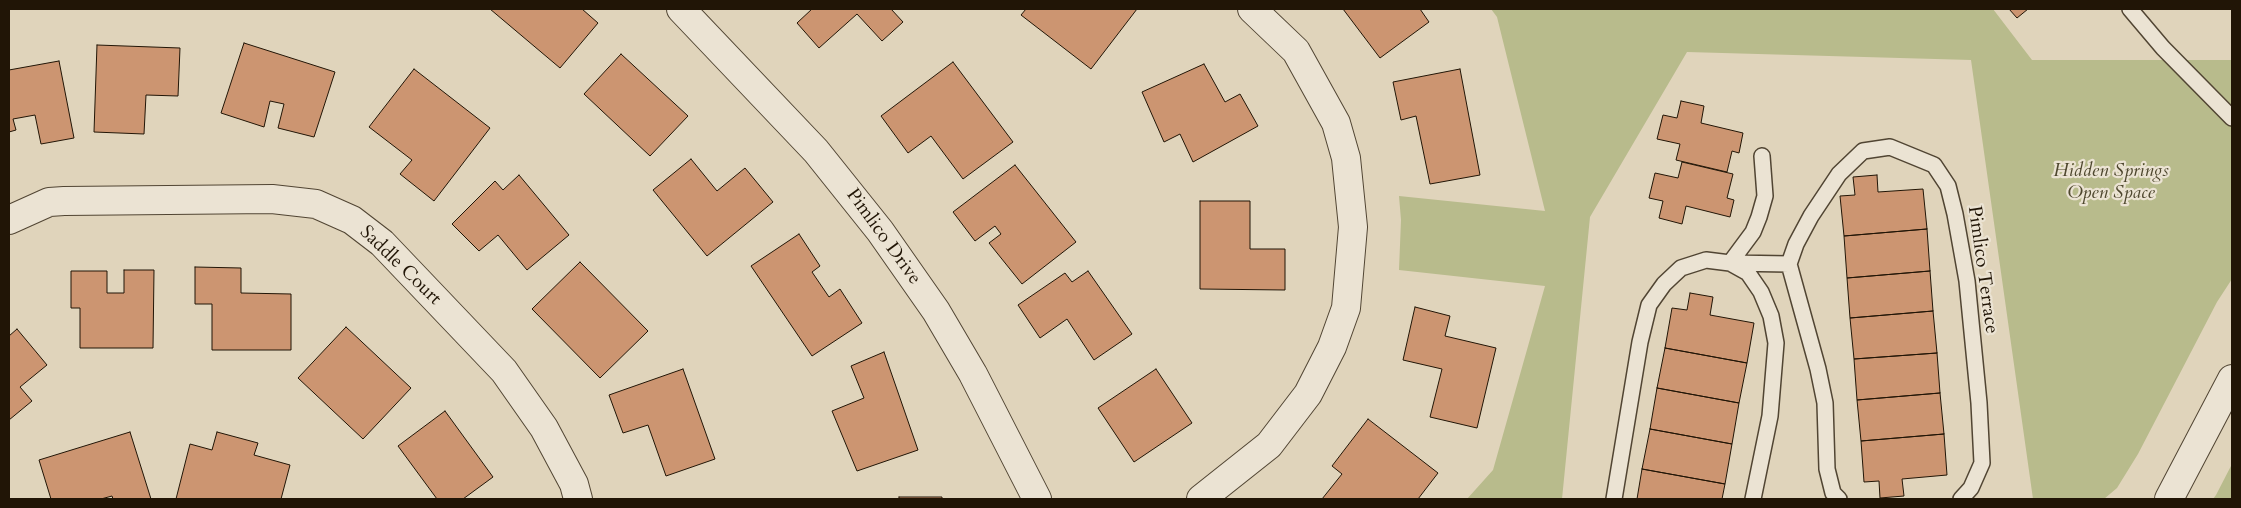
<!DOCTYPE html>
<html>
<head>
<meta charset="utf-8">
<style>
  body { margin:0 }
  #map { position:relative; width:2241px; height:508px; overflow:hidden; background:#e0d4bb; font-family:Cardo,serif }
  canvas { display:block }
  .frame { position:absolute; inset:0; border:10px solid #211506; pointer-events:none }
</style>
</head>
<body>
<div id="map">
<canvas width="2241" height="508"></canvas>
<div class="frame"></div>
</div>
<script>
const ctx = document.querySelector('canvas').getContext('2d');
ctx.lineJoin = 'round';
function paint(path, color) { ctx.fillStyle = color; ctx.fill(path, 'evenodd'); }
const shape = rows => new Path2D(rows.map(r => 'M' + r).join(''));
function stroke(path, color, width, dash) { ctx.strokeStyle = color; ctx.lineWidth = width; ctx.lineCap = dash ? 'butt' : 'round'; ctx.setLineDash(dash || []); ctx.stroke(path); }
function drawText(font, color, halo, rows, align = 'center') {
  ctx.font = font + ' Cardo,serif'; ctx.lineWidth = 4.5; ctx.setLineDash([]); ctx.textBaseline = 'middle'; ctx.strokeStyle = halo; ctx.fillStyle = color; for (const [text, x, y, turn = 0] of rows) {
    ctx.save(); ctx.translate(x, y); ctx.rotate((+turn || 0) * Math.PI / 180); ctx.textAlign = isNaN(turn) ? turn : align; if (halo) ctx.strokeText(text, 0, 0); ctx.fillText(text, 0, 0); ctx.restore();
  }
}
const green = shape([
  [1491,9,1993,9,2032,60,2232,60,2232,279,2217,302,2138,454,2117,488,2104,499,2033,499,1971,60,1687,52,1590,217,1562,499,1467,499,1493,470,1545,286,1399,270,1401,220,1399,196,1545,211,1497,17],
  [2232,464,2232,499,2213,499,2216,495]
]);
const building = shape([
  [490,9,582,9,598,23,560,68,490,9],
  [812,9,891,9,903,22,882,41,857,14,819,48,797,23,812,9],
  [1026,9,1137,9,1091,69,1021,15,1026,9],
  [1343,9,1420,9,1429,22,1380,58,1343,9],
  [2009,9,2028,9,2017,18,2009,9],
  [244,43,335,72,314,137,278,128,284,104,270,101,264,127,221,113,244,43],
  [97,45,180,48,178,96,146,95,144,134,94,132,97,45],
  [621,54,688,116,650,156,584,94,621,54],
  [59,61,74,138,41,144,35,115,13,119,16,130,9,132,9,70,59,61],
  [953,62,1013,142,963,179,931,136,908,153,881,116,953,62],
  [1204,64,1225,102,1240,94,1258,126,1193,162,1180,134,1164,142,1142,92,1204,64],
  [414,69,490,128,434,201,400,174,412,160,369,127,414,69],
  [1460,69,1480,175,1430,184,1416,116,1401,120,1393,82,1460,69],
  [1681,101,1704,106,1701,123,1743,133,1739,153,1732,151,1727,172,1676,160,1680,144,1657,139,1663,115,1677,118,1681,101],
  [691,159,717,191,745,168,773,202,707,256,653,190,691,159],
  [1682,162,1733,174,1727,198,1734,200,1730,217,1686,206,1682,224,1659,218,1663,201,1649,198,1655,173,1678,178,1682,162],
  [1015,165,1076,242,1022,284,989,243,1001,234,995,226,975,241,953,212,1015,165],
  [519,175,569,235,527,270,498,235,479,251,452,224,495,181,503,190,519,175],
  [1877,175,1878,192,1923,189,1927,229,1844,236,1840,196,1855,195,1853,177,1877,175],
  [1200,201,1250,201,1250,249,1285,249,1285,290,1200,289,1200,201],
  [1927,229,1930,271,1847,278,1844,236,1927,229],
  [799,234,820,266,812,272,829,297,840,289,862,323,812,356,751,266,799,234],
  [580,262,648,331,600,378,532,309,580,262],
  [195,267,241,268,241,293,291,294,291,350,212,350,212,304,195,304,195,267],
  [124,270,154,270,153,348,80,348,80,308,71,308,71,271,107,271,107,293,124,293,124,270],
  [1088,271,1132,334,1094,360,1067,319,1040,338,1018,305,1065,273,1072,282,1088,271],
  [1930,271,1933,311,1850,318,1847,278,1930,271],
  [1690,293,1713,297,1710,315,1754,323,1747,363,1665,348,1672,308,1687,310,1690,293],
  [1415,307,1450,316,1445,336,1496,348,1477,428,1430,417,1442,369,1403,360,1415,307],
  [1933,311,1937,353,1854,359,1850,318,1933,311],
  [346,327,411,388,363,439,298,378,346,327],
  [17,329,47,365,20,387,32,401,9,420,9,336,17,329],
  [1665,348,1747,363,1739,403,1657,388,1665,348],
  [884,352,918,450,857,471,832,411,864,398,851,366,884,352],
  [1937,353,1940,393,1857,400,1854,359,1937,353],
  [683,369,715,459,666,476,648,425,623,433,609,395,683,369],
  [1156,369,1192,423,1134,462,1098,408,1156,369],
  [1657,388,1739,403,1732,444,1650,429,1657,388],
  [1940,393,1944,434,1861,441,1857,400,1940,393],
  [445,411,493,477,463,499,437,499,398,446,445,411],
  [1368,419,1438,473,1418,499,1322,499,1342,474,1332,466,1368,419],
  [1650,429,1732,444,1725,484,1642,469,1650,429],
  [130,432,151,499,113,499,112,496,101,499,51,499,39,460,130,432],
  [217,432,258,443,254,455,290,465,281,499,176,499,190,444,212,450,217,432],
  [1944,434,1947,475,1902,479,1904,496,1880,498,1879,481,1864,482,1861,441,1944,434],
  [1642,469,1725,484,1722,499,1637,499,1642,469],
  [899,497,942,497,942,499,899,499,899,497]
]);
const service = shape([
  [2130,9,2163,48,2232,118],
  [1730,263,1789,264,1796,244,1811,216,1839,174,1863,151,1890,147,1934,165,1948,186,1955,214,1967,281,1979,403,1982,463,1971,488,1961,499],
  [1730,263,1753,232,1759,217,1765,196,1762,156],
  [1789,264,1818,369,1825,403,1827,469,1833,493,1839,499],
  [1614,499,1640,342,1649,305,1664,284,1681,268,1706,260,1730,263,1748,273,1761,292,1771,316,1776,343,1770,416,1753,499]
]);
const minor = shape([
  [9,220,49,202,64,201,272,199,316,204,352,220,382,243,504,371,544,428,574,484,578,499],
  [1201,499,1269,445,1308,394,1332,347,1346,308,1353,227,1346,158,1336,123,1296,51,1252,9]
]);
const tertiary = shape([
  [681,9,816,151,880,231,936,311,973,374,1037,499],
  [2169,499,2232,379]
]);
const parkNames = [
  ["Hidden Springs",2111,172],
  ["Open Space",2111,194]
];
const streetNames = [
  ["Pimlico Drive",883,237,54],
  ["Saddle Court",400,266,44],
  ["Pimlico Terrace",1982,270,82]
];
paint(green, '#b8bb8c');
paint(building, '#cc9571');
stroke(building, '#211506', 1);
stroke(service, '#514533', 18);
stroke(minor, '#514533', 30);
stroke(tertiary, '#514533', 30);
stroke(service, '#ebe3d3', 15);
stroke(minor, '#ebe3d3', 28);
stroke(tertiary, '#ebe3d3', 28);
drawText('italic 19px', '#4e472e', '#ebe3d3', parkNames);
drawText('19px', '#211506', '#ebe3d3', streetNames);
</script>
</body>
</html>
